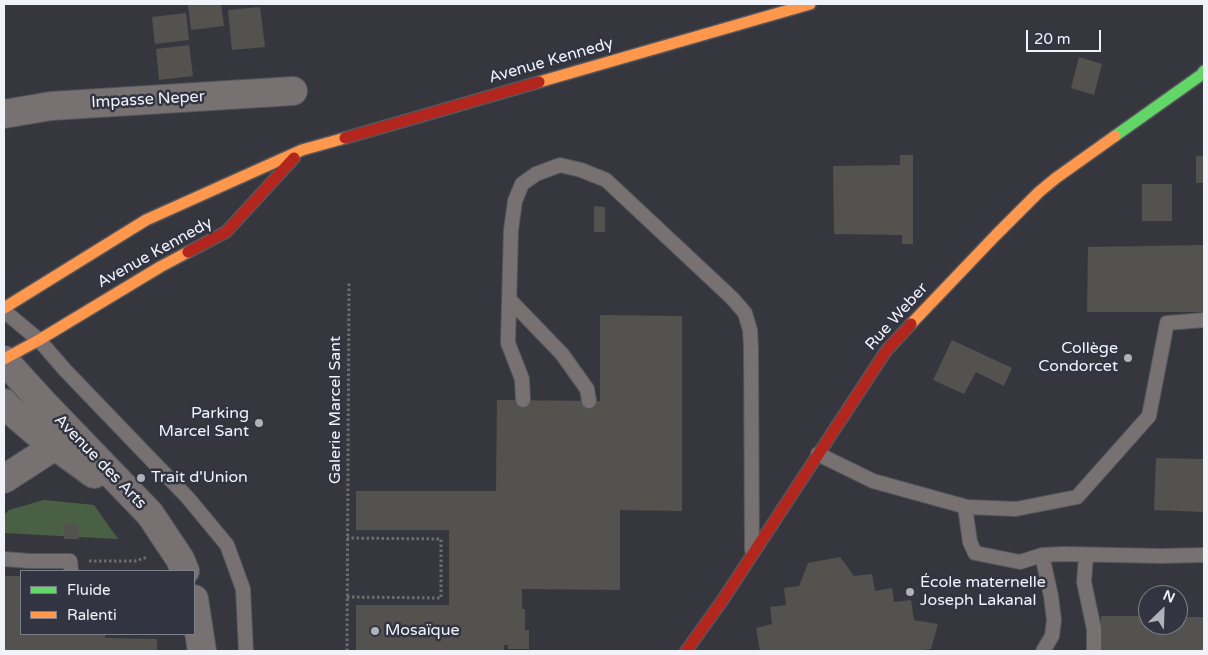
<!DOCTYPE html>
<html>
<head>
<meta charset="utf-8">
<style>
  body { margin:0 }
  #map { position:relative; width:1208px; height:655px; overflow:hidden; background:#36373e; font-family:"Varela Round",sans-serif }
  canvas { display:block }
  .frame { position:absolute; inset:0; border:5px solid #f1f3fb; pointer-events:none }
  .legend { position:absolute; left:20px; top:570px; width:175px; height:65px; box-sizing:border-box; background:#323541; border:1px solid #7e818b; margin:0; padding:6px 9px; list-style:none; font-size:15px; color:#f1f3fb }
  .legend li { display:flex; align-items:center; gap:10px; height:25px }
  .legend b { width:25px; border:1px solid #7e818b }
  .north { position:absolute; left:1138px; top:585px; width:50px; height:50px; box-sizing:border-box; background:#323541; border:1px solid #7e818b; border-radius:50%; rotate:24deg; font-size:14px; font-weight:700; line-height:20px; text-align:center; color:#f1f3fb }
  .north::after { content:''; display:block; margin:auto; width:18px; height:22px; background:#b0b1b9; clip-path:polygon(50% 0,100% 100%,50% 72%,0 100%) }
  .scale { position:absolute; left:1026px; top:30px; width:75px; height:22px; box-sizing:border-box; border:2px solid #f1f3fb; border-top:0; padding-left:6px; font-size:15px; line-height:18px; white-space:nowrap; color:#f1f3fb; -webkit-text-stroke:4px #323541; paint-order:stroke }
</style>
</head>
<body>
<div id="map">
<canvas width="1208" height="655"></canvas>
<div class="frame"></div>
<ul class="legend">
<li><b style="height:6px;background:#63d668"></b>Fluide</li>
<li><b style="height:6px;background:#ff974d"></b>Ralenti</li>
</ul>
<div class="north">N</div>
<div class="scale">20 m</div>
</div>
<script>
const ctx = document.querySelector('canvas').getContext('2d');
ctx.lineJoin = 'round';
function paint(path, color) { ctx.fillStyle = color; ctx.fill(path, 'evenodd'); }
const shape = rows => new Path2D(rows.map(r => 'M' + r).join(''));
function stroke(path, color, width, dash) { ctx.strokeStyle = color; ctx.lineWidth = width; ctx.lineCap = dash ? 'butt' : 'round'; ctx.setLineDash(dash || []); ctx.stroke(path); }
function drawText(font, color, halo, rows, align = 'center') {
  ctx.font = font + ' "Varela Round",sans-serif'; ctx.lineWidth = 5; ctx.setLineDash([]); ctx.textBaseline = 'middle'; ctx.strokeStyle = halo; ctx.fillStyle = color; for (const [text, x, y, turn = 0] of rows) {
    ctx.save(); ctx.translate(x, y); ctx.rotate((+turn || 0) * Math.PI / 180); ctx.textAlign = isNaN(turn) ? turn : align; if (halo) ctx.strokeText(text, 0, 0); ctx.fillText(text, 0, 0); ctx.restore();
  }
}
const forest = shape([
  [44,500,94,505,118,539,4,533,4,515,9,510]
]);
const building = shape([
  [188,4,221,4,224,26,191,30],
  [260,7,265,47,232,50,228,10],
  [186,13,189,40,155,44,152,17],
  [189,45,193,76,159,80,156,49],
  [1079,57,1102,64,1094,95,1071,88],
  [900,155,913,155,913,244,902,244,902,235,834,234,833,166,900,165],
  [1196,156,1204,156,1204,183,1196,183],
  [1142,184,1172,184,1172,221,1142,221],
  [594,206,605,207,605,232,594,232],
  [1204,245,1204,312,1087,312,1088,247],
  [600,315,682,316,682,511,620,510,620,590,522,589,522,609,525,609,525,630,529,630,529,649,508,649,508,645,504,645,504,651,356,651,356,605,449,605,449,530,356,530,356,491,496,491,497,400,600,401],
  [952,340,1012,368,1004,386,976,372,964,394,933,380],
  [1156,458,1204,459,1204,512,1154,510],
  [64,524,78,524,79,539,64,539],
  [840,557,854,576,872,574,875,591,892,588,894,602,911,600,914,620,938,624,931,649,915,651,760,651,756,628,772,624,770,607,786,605,784,588,799,586,808,563],
  [4,576,21,576,21,634,105,634,105,638,157,639,157,651,4,651],
  [1101,616,1148,616,1148,625,1178,625,1178,617,1204,617,1204,651,1100,651]
]);
const path = shape([
  [89,561,135,561,148,557],
  [347,597,441,598,441,539,347,538],
  [347,651,349,281]
]);
const lane = shape([
  [509,299,562,354,587,389,589,401],
  [4,311,39,340,65,370,188,498,227,545,243,589,246,651],
  [523,400,522,379,508,343,511,230,515,201,522,184,536,174,560,165,581,170,606,180,732,298,745,313,750,330,751,348,752,550],
  [818,454,873,481,967,507,1016,509,1077,497,1149,416,1167,323,1204,320],
  [965,507,970,542,975,553,1020,562,1042,555,1063,554,1162,556,1204,555],
  [1042,555,1051,596,1054,620,1052,636,1043,651],
  [1086,555,1084,582,1094,629,1094,651],
  [4,559,30,561,70,561,71,571]
]);
const street = shape([
  [4,114,51,106,293,91],
  [4,360,44,404,150,514,180,559,185,571],
  [4,403,8,408,36,432,94,474],
  [4,479,55,446],
  [194,599,202,651]
]);
const fast = shape([
  [1115,136,1201,75,1204,71]
]);
const slow = shape([
  [539,82,810,4],
  [4,308,146,220,302,150,345,138],
  [911,324,996,235,1039,192,1056,178,1115,136],
  [4,359,39,340,160,267,188,252]
]);
const jam = shape([
  [345,138,539,82],
  [188,252,226,232,294,158],
  [686,651,722,601,886,351,911,324]
]);
const markers = [
  [1128,358,5,"#b0b1b9"],
  [259,423,5,"#b0b1b9"],
  [141,478,5,"#b0b1b9"],
  [910,592,5,"#b0b1b9"],
  [375,631,5,"#b0b1b9"]
];
const streetNames = [
  ["Avenue Kennedy",551,61,-16],
  ["Impasse Neper",148,100,-3],
  ["Avenue Kennedy",155,253,-29],
  ["Rue Weber",897,317,-48],
  ["Galerie Marcel Sant",336,410,-90],
  ["Avenue des Arts",100,462,46]
];
const poiNames = [
  ["Collège",1118,349,"right"],
  ["Condorcet",1118,367,"right"],
  ["Parking",249,414,"right"],
  ["Marcel Sant",249,432,"right"],
  ["Trait d'Union",151,478],
  ["École maternelle",920,583],
  ["Joseph Lakanal",920,601],
  ["Mosaïque",385,631]
];
paint(forest, '#4a6045');
paint(building, '#54524e');
stroke(lane, '#55565b', 16);
stroke(street, '#55565b', 30);
stroke(fast, '#55565b', 14);
stroke(slow, '#55565b', 14);
stroke(jam, '#55565b', 14);
stroke(path, '#6f6d70', 3, [2.5, 2.5]);
stroke(lane, '#777172', 14);
stroke(street, '#777172', 28);
stroke(fast, '#63d668', 11);
stroke(slow, '#ff974d', 11);
stroke(jam, '#b3261e', 11);
for (const [x, y, r, color] of markers) { const dot = new Path2D(); dot.arc(x, y, r, 0, 2 * Math.PI); ctx.fillStyle = color; ctx.fill(dot); stroke(dot, '#323541', 2); }
drawText('16px', '#f1f3fb', '#323541', streetNames);
drawText('16px', '#f1f3fb', '#323541', poiNames, 'left');
</script>
</body>
</html>
